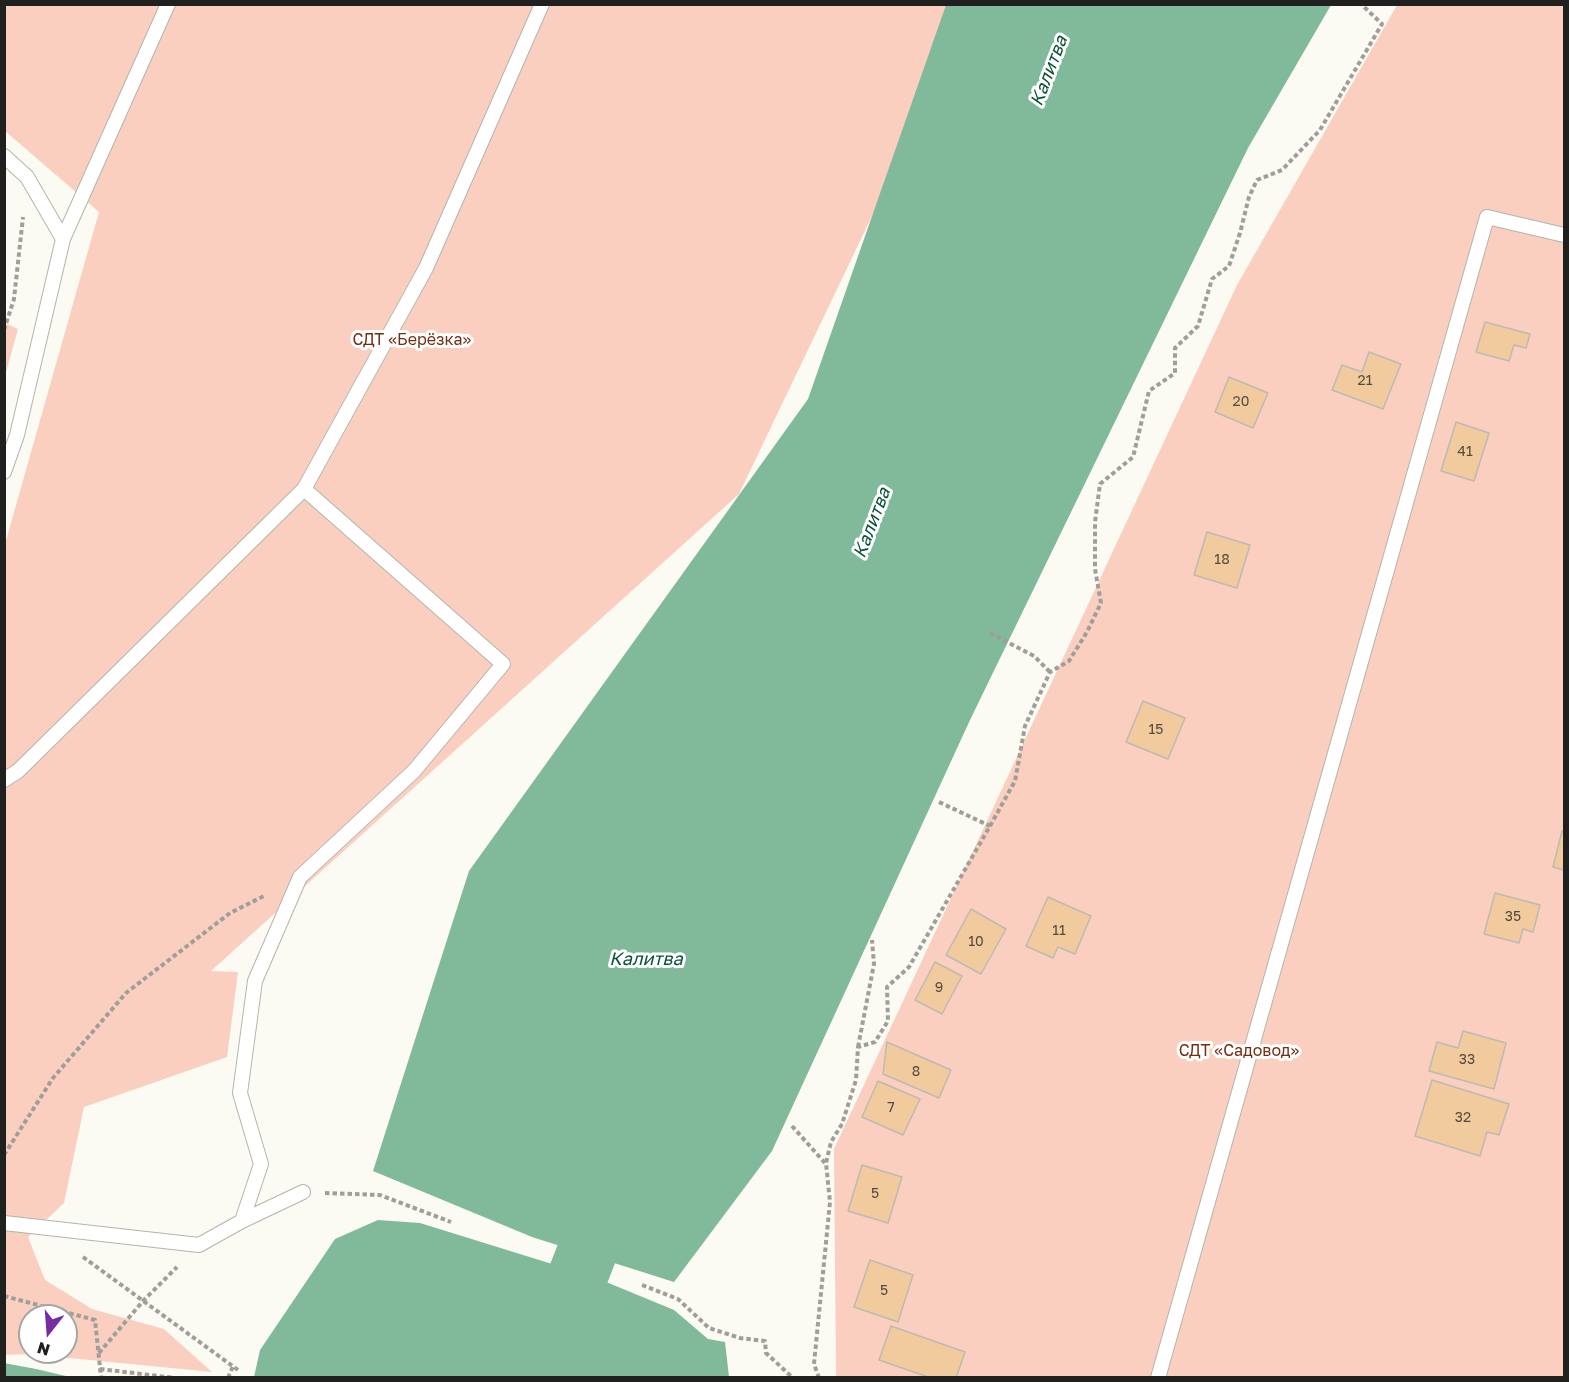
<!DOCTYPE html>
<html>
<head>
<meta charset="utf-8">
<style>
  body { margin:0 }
  #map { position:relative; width:1569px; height:1382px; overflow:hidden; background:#fbfaf3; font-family:"Golos Text",sans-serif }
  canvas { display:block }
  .frame { position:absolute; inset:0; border:6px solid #20201e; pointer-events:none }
  .north { position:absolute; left:18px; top:1304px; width:60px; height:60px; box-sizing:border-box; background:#fff; border:2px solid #a6a6a5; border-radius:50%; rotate:197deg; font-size:16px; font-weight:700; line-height:24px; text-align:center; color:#20201e }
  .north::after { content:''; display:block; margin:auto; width:21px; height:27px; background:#762da0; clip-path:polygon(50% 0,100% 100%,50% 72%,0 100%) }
</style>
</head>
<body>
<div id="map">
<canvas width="1569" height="1382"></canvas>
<div class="frame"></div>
<div class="north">N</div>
</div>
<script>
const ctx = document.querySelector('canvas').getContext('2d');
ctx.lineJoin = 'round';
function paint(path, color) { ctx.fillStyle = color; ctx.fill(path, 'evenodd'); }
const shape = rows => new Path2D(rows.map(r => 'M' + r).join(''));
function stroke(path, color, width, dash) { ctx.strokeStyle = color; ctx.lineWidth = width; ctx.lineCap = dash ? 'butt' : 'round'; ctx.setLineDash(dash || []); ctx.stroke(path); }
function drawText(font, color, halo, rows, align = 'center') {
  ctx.font = font + ' "Golos Text",sans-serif'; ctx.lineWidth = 6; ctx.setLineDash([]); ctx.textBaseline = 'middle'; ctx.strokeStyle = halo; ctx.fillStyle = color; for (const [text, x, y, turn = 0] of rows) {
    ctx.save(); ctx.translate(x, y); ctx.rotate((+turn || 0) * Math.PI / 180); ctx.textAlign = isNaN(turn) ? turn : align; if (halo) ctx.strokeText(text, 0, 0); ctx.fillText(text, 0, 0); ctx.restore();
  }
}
const green = shape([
  [5,5,973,5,739,494,211,971,238,972,227,1057,84,1107,64,1203,28,1237,45,1280,92,1309,164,1329,212,1372,29,1354,5,1355,5,544,99,212,5,131],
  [30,1316,66,1316,66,1352,30,1352],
  [1397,5,1564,5,1564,1377,836,1377,834,1149,1237,285],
  [5,323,18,329,5,376]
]);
const water = shape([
  [946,5,1331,5,1248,148,970,720,772,1151,674,1282,532,1237,373,1171,469,871,808,399],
  [378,1220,420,1223,594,1277,674,1310,708,1339,725,1342,729,1377,254,1377,260,1350,335,1239],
  [4,1363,36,1369,70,1377,5,1377]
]);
const river = shape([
  [538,1378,616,1178]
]);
const building = shape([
  [1485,322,1530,334,1526,348,1514,345,1509,361,1476,352,1485,322],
  [1369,352,1401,364,1383,409,1332,390,1342,365,1362,372,1369,352],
  [1229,377,1268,393,1253,428,1215,412,1229,377],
  [1456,422,1489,433,1474,481,1441,471,1456,422],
  [1207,532,1250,545,1237,588,1194,575,1207,532],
  [1143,701,1185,718,1168,759,1126,742,1143,701],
  [1562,831,1564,832,1564,870,1553,867,1562,831],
  [1495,893,1540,905,1533,932,1523,929,1519,943,1484,934,1495,893],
  [1048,897,1091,916,1075,954,1058,947,1053,958,1026,946,1048,897],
  [971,909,1006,929,981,974,946,955,971,909],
  [935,962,962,976,942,1014,915,1000,935,962],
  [1463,1031,1506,1043,1494,1089,1429,1071,1437,1042,1458,1048,1463,1031],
  [887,1042,951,1070,939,1098,883,1074,887,1042],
  [1432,1080,1509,1104,1499,1135,1487,1132,1480,1156,1415,1136,1432,1080],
  [878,1081,920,1099,903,1135,862,1117,878,1081],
  [862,1165,902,1177,888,1223,848,1211,862,1165],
  [870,1260,913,1275,898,1322,854,1307,870,1260],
  [891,1326,965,1352,956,1378,931,1378,879,1360,891,1326]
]);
const path = shape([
  [4,330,14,299,23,217],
  [990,633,1034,656,1050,672],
  [939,802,990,826],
  [858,1047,874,964,872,940],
  [792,1126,825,1163],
  [4,1155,53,1078,126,993,230,913,266,895],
  [325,1193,380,1195,451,1222],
  [83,1257,238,1370],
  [642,1285,678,1299,709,1328,740,1338,765,1341,766,1353,793,1378],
  [4,1296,95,1320,101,1377],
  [99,1353,143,1301,177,1267],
  [100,1369,175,1378],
  [228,1378,233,1366],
  [819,1378,814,1364,830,1202,826,1163,831,1142,842,1124,856,1080,858,1047,875,1042,888,1021,887,987,909,967,990,826,1015,781,1025,726,1050,672,1069,661,1087,632,1101,603,1095,569,1095,522,1100,484,1133,457,1149,391,1175,373,1175,348,1198,326,1212,279,1229,266,1240,233,1249,197,1257,180,1282,170,1320,130,1382,24,1361,4]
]);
const lane = shape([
  [4,156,27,177,63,239],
  [4,472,17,435,63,239,168,4],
  [4,780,18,771,304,489,426,268,542,4],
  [242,1221,261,1164,240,1093,255,981,300,877,414,771,503,664,304,489],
  [4,1223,199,1245,242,1221,303,1192],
  [1158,1378,1487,217,1564,235]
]);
const numberNames = [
  ["21",1365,381],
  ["20",1241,402],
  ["41",1465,452],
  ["18",1222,560],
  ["15",1156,730],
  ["35",1513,917],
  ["11",1059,931],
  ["10",976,942],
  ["9",939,988],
  ["33",1467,1060],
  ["8",916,1072],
  ["7",891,1108],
  ["32",1463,1118],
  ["5",875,1194],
  ["5",884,1291]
];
const parkNames = [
  ["СДТ «Берёзка»",412,340],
  ["СДТ «Садовод»",1239,1051]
];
const waterNames = [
  ["Калитва",1049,71,-69],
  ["Калитва",872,523,-69],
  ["Калитва",646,959]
];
paint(green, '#facfbf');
paint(water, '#81b99b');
stroke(river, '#81b99b', 60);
paint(building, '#f1cb9e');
stroke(building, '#bdb9b4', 1.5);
stroke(lane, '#b4b4ad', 16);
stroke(path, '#9f9e99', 4, [4.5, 3]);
stroke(lane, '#fff', 14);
drawText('14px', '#544b3e', null, numberNames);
drawText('16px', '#722e13', '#fff', parkNames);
drawText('italic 18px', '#0a5236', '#fff', waterNames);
</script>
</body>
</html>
